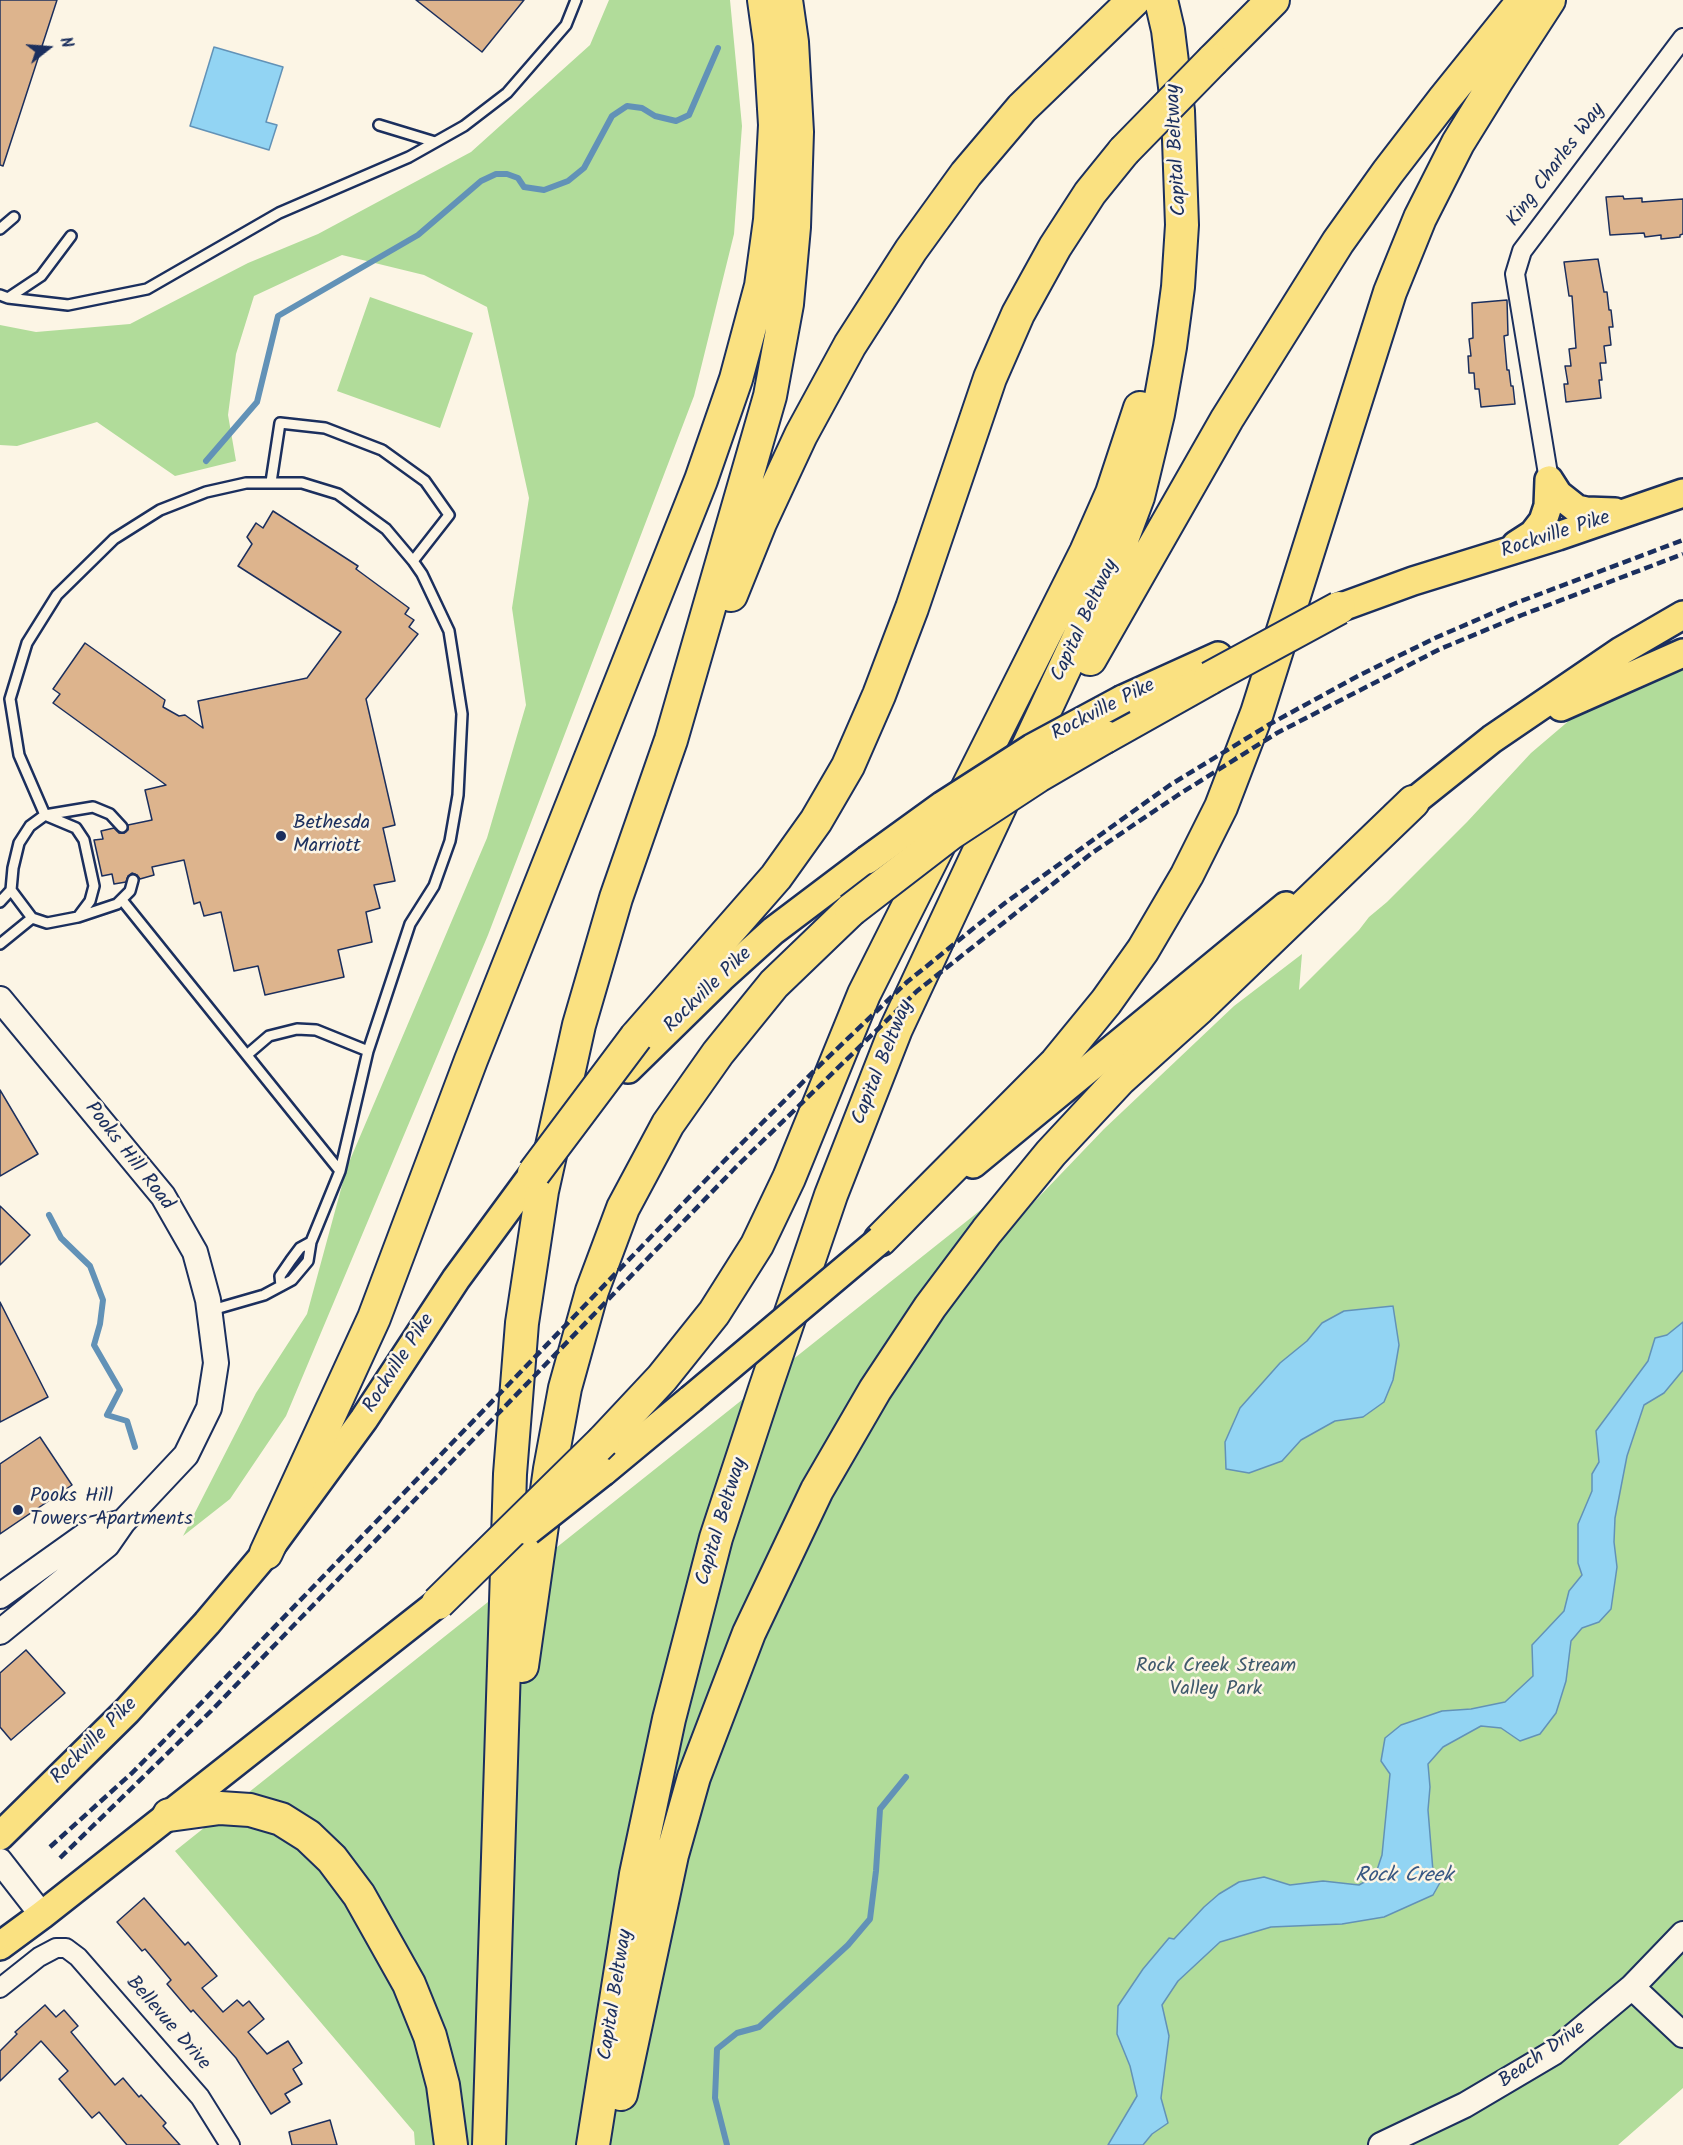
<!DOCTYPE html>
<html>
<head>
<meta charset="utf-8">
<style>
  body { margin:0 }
  #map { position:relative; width:1683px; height:2145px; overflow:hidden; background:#fcf5e5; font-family:Kalam,sans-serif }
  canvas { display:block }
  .north { position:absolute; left:18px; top:18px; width:60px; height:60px; -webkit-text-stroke:4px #fcf5e5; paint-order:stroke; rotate:73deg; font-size:16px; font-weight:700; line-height:24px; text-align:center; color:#1b2f5e }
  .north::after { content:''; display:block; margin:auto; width:21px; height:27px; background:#1b2f5e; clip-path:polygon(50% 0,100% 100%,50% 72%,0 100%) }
</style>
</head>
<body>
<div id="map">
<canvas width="1683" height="2145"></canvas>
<div class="north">N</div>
</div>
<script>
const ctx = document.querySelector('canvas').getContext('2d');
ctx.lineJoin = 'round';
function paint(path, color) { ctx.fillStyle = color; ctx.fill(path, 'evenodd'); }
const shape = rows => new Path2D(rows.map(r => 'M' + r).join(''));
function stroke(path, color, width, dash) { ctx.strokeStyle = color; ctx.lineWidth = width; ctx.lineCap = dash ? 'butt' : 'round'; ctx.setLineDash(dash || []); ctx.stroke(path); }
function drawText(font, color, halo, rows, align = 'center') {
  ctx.font = font + ' Kalam,sans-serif'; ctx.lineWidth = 5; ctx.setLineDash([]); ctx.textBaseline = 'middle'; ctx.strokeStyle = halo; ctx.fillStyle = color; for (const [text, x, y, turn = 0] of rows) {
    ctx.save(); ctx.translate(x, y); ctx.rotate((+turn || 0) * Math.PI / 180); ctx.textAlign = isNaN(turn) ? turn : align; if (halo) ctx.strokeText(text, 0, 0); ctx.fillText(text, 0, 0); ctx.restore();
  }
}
const green = shape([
  [609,0,730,0,742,126,734,234,694,396,488,935,286,1416,230,1499,183,1536,256,1393,307,1314,347,1167,487,838,526,705,512,608,529,498,487,307,424,275,342,255,254,296,236,354,228,415,236,461,175,476,97,422,17,446,0,445,0,325,36,332,130,324,248,263,318,234,471,152,590,45],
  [370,297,473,333,440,428,337,391],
  [1683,646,1683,2088,1618,2145,415,2145,414,2132,175,1851,987,1205,1012,1225,1104,1129,1234,1006,1302,954,1299,990,1359,930,1369,917,1387,902,1467,822,1531,753,1578,713]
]);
const water = shape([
  [214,47,283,67,266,122,277,125,269,150,190,126,214,47],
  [1393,1306,1399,1345,1393,1380,1384,1402,1363,1417,1335,1421,1301,1440,1282,1461,1249,1473,1226,1469,1225,1442,1240,1408,1280,1363,1307,1341,1322,1323,1344,1311,1393,1306],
  [1683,1322,1683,1370,1664,1393,1644,1405,1627,1456,1615,1518,1614,1542,1617,1567,1611,1609,1599,1622,1582,1628,1571,1641,1566,1681,1556,1713,1540,1734,1520,1741,1501,1728,1481,1726,1443,1747,1428,1764,1430,1787,1428,1810,1433,1871,1442,1879,1433,1895,1384,1917,1342,1924,1271,1927,1220,1942,1178,1981,1162,2005,1169,2036,1161,2098,1168,2123,1152,2134,1143,2145,1108,2145,1137,2096,1130,2066,1117,2034,1118,2006,1143,1969,1169,1938,1174,1939,1204,1907,1219,1894,1239,1882,1264,1877,1290,1885,1323,1881,1359,1885,1375,1876,1382,1855,1390,1774,1381,1761,1385,1738,1401,1725,1442,1711,1471,1709,1505,1702,1533,1676,1532,1645,1564,1611,1569,1591,1582,1575,1578,1563,1578,1524,1592,1491,1592,1474,1599,1462,1596,1431,1648,1361,1655,1338,1667,1335,1683,1322]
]);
const stream = shape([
  [206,461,257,402,278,316,418,235,481,181,496,174,507,174,518,178,524,187,544,190,568,181,584,168,612,116,627,106,642,108,655,116,676,121,689,115,718,48],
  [49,1215,61,1238,90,1266,103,1300,100,1324,94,1345,120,1390,107,1415,127,1421,135,1447],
  [727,2145,715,2098,717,2049,737,2033,759,2027,848,1945,870,1919,876,1871,880,1809,906,1777]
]);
const building = shape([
  [0,0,57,0,3,166,0,165,0,0],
  [416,0,524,0,482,52,416,0],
  [1623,196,1624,199,1642,198,1642,202,1683,199,1683,234,1680,235,1680,237,1661,239,1661,235,1645,237,1644,233,1610,235,1606,197,1623,196],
  [1598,259,1604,292,1607,292,1609,310,1611,310,1613,327,1609,327,1611,345,1604,346,1606,363,1600,363,1602,380,1599,380,1601,398,1566,402,1564,384,1568,384,1565,366,1571,366,1569,349,1576,348,1572,296,1569,296,1564,262,1598,259],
  [1507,300,1508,335,1504,336,1507,370,1509,370,1511,386,1513,386,1515,404,1481,407,1479,389,1475,389,1474,373,1469,373,1468,356,1471,356,1469,339,1473,338,1472,303,1507,300],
  [273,511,358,566,356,569,409,608,405,614,414,620,409,627,418,634,366,699,395,825,383,828,395,881,374,885,380,908,366,912,372,942,338,950,344,977,265,995,258,966,234,971,221,912,204,916,200,902,194,904,184,860,152,867,154,875,140,879,137,875,132,873,128,876,126,882,114,884,112,874,102,876,94,840,103,839,101,831,114,828,119,833,124,833,128,830,128,825,152,820,145,790,166,785,53,703,60,694,53,689,85,643,165,700,163,707,179,716,185,715,203,728,198,701,307,678,341,632,238,566,252,544,247,537,256,523,263,528,273,511],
  [0,1090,38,1154,0,1176,0,1090],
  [0,1206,30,1235,0,1265,0,1206],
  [0,1302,48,1397,0,1422,0,1302],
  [40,1437,72,1485,0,1534,0,1464,40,1437],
  [26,1650,65,1693,11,1740,0,1727,0,1673,26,1650],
  [144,1898,185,1945,188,1942,217,1976,202,1988,223,2012,237,2000,243,2006,249,2001,264,2019,248,2032,267,2054,288,2041,302,2063,293,2069,302,2084,285,2094,290,2102,271,2114,236,2058,193,2010,191,2012,167,1984,171,1980,145,1949,142,1951,117,1922,144,1898],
  [45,2005,56,2017,64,2010,78,2026,71,2032,115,2085,123,2078,139,2097,141,2095,166,2123,163,2126,180,2145,127,2145,99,2112,92,2118,59,2079,68,2071,41,2041,0,2081,0,2051,17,2034,15,2032,45,2005],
  [330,2120,337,2145,292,2145,289,2132,330,2120]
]);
const lane = shape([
  [379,125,435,142],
  [0,229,14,217],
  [0,295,8,298,41,276,71,236],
  [8,298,68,305,147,289,279,213,409,157,464,126,507,93,566,25,576,0],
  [271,482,280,423,325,428,382,450,425,481,449,515,413,561],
  [122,827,110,814,93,807,45,815,30,826,19,843,13,868,11,890,32,918,47,923,78,917,117,904,130,891,133,880],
  [122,900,340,1171],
  [0,902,11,890],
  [78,917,90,901,94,886,84,840,76,828,45,815,19,755,10,699,27,643,57,595,114,539,160,510,206,492,246,483,302,483,338,494,386,529,413,561,422,574,449,631,462,714,458,795,450,841,434,886,410,924,368,1051,340,1171,311,1242,308,1261,292,1280,264,1295,212,1310],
  [0,944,32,918],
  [248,1054,269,1036,297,1029,316,1030,368,1051],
  [281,1286,280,1276,291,1260,300,1248,311,1242]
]);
const street = shape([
  [1549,480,1515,274,1522,251,1683,38],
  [0,1988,39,1957,56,1948,66,1948,78,1957,200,2097,230,2145]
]);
const secondary = shape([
  [0,999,163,1196,195,1252,208,1300,216,1363,209,1408,186,1455,123,1522,107,1545,0,1632],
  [0,1596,94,1529,123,1522],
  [0,1861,42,1915],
  [1632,1987,1683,2035],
  [1381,2145,1465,2105,1553,2053,1632,1987,1683,1934]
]);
const primary = shape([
  [1549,480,1558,494,1577,509,1586,511,1615,512],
  [1516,545,1533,534,1543,521,1548,506,1549,480],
  [1339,608,1413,581,1558,536,1683,493],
  [1123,699,1218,656],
  [1561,707,1683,653],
  [1397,815,1492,739,1621,651,1683,615],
  [628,1069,721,978,773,931,867,860],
  [973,1164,1286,906],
  [603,1472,691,1399],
  [0,1836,127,1711,207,1623,266,1553,364,1419,456,1279,534,1173],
  [0,1946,42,1915,438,1603]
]);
const highway = shape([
  [1213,60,1273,0],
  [731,595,760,523,801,435,850,345,911,250,966,174,1022,108,1134,0],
  [1090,659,1227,419,1338,242,1388,172,1445,98,1524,0],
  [1105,737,1210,678],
  [636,1037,776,877,816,821,848,766,879,695,912,608,990,378,1018,314,1055,247,1090,193,1124,151],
  [880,1240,1056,1063,1106,1002,1143,950,1187,875,1221,807,1257,713,1390,292,1420,218,1458,143,1497,80,1549,0],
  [603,1441,662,1378,714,1313,757,1245,789,1178,864,994,1086,552,1112,493,1140,408],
  [266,1553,374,1318,471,1060,701,480,736,379,761,286,770,220,775,125,770,43,764,0],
  [522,1666,550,1469,565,1388,592,1291,623,1208,668,1124,718,1053,774,984,851,910],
  [169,1815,220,1808,250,1810,281,1819,308,1836,332,1859,359,1895,409,1984,430,2036,443,2085,451,2145],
  [621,2094,672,1855,694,1777,749,1633,817,1490,875,1390,930,1307,987,1231,1051,1153,1120,1079,1199,1008,1413,802],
  [489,2145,510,1474,522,1323,542,1191,579,1025,616,898,671,740,770,396,787,304,794,227,797,132,792,42,786,0],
  [593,2145,636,1874,669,1719,716,1538,765,1389,831,1195,896,1029,1111,569,1138,497,1158,414,1170,347,1178,287,1182,225,1178,111,1168,30,1161,0]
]);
const rail = shape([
  [50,1847,132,1773,203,1701,728,1157,818,1067,907,982,1005,903,1170,785,1270,724,1358,676,1435,638,1516,603,1683,540],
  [60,1858,211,1711,738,1165,917,991,1092,853,1178,795,1277,733,1440,649,1522,615,1683,554]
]);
const primaryBridge = shape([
  [867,860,943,805,1032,748,1123,699],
  [691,1399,880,1240],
  [528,1531,603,1472]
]);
const highwayBridge = shape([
  [1124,151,1213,60],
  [1210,678,1339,608],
  [851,910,951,833,1038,776,1105,737],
  [534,1173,636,1037],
  [438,1603,603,1441]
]);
const markers = [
  [281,836,6,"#1b2f5e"],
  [18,1510,6,"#1b2f5e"]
];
const streetNames = [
  ["Capital Beltway",1178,150,-93],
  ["King Charles Way",1557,166,-53],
  ["Rockville Pike",1556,536,-18],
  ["Capital Beltway",1086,621,-65],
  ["Rockville Pike",1104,711,-27],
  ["Rockville Pike",709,991,-44],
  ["Capital Beltway",884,1063,-68],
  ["Pooks Hill Road",128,1157,52],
  ["Rockville Pike",400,1364,-57],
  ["Capital Beltway",723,1522,-73],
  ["Rockville Pike",95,1742,-45],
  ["Capital Beltway",617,1995,-81],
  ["Bellevue Drive",167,2024,49],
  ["Beach Drive",1543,2056,-35]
];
const poiNames = [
  ["Bethesda",293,825],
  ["Marriott",293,848],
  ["Pooks Hill",30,1498],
  ["Towers Apartments",30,1521]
];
const parkNames = [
  ["Rock Creek Stream",1216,1668],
  ["Valley Park",1216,1691]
];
const waterNames = [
  ["Rock Creek",1404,1877]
];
paint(green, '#b1dc9a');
paint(water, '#92d4f3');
stroke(water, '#6292b7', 1.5);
stroke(stream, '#6292b7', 6);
paint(building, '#ddb48d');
stroke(building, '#1b2f5e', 1.5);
stroke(lane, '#1b2f5e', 14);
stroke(street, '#1b2f5e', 22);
stroke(secondary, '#1b2f5e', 28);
stroke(primary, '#1b2f5e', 32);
stroke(highway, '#1b2f5e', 36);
stroke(lane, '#fcf5e5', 9);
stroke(street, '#fcf5e5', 18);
stroke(secondary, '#fcf5e5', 24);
stroke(primary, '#fae181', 27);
stroke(highway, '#fae181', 32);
stroke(rail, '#1b2f5e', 4.5, [9, 4.5]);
stroke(primaryBridge, '#1b2f5e', 32, []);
stroke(highwayBridge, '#1b2f5e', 36, []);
stroke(primaryBridge, '#fae181', 27);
stroke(highwayBridge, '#fae181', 32);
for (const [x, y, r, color] of markers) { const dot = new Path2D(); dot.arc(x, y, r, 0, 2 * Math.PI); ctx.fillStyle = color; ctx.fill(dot); stroke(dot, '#fcf5e5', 2); }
drawText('20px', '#1b2f5e', '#fcf5e5', streetNames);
drawText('20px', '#1b2f5e', '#fcf5e5', poiNames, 'left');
drawText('20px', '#405a6d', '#fcf5e5', parkNames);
drawText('italic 21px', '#395883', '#fcf5e5', waterNames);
</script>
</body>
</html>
